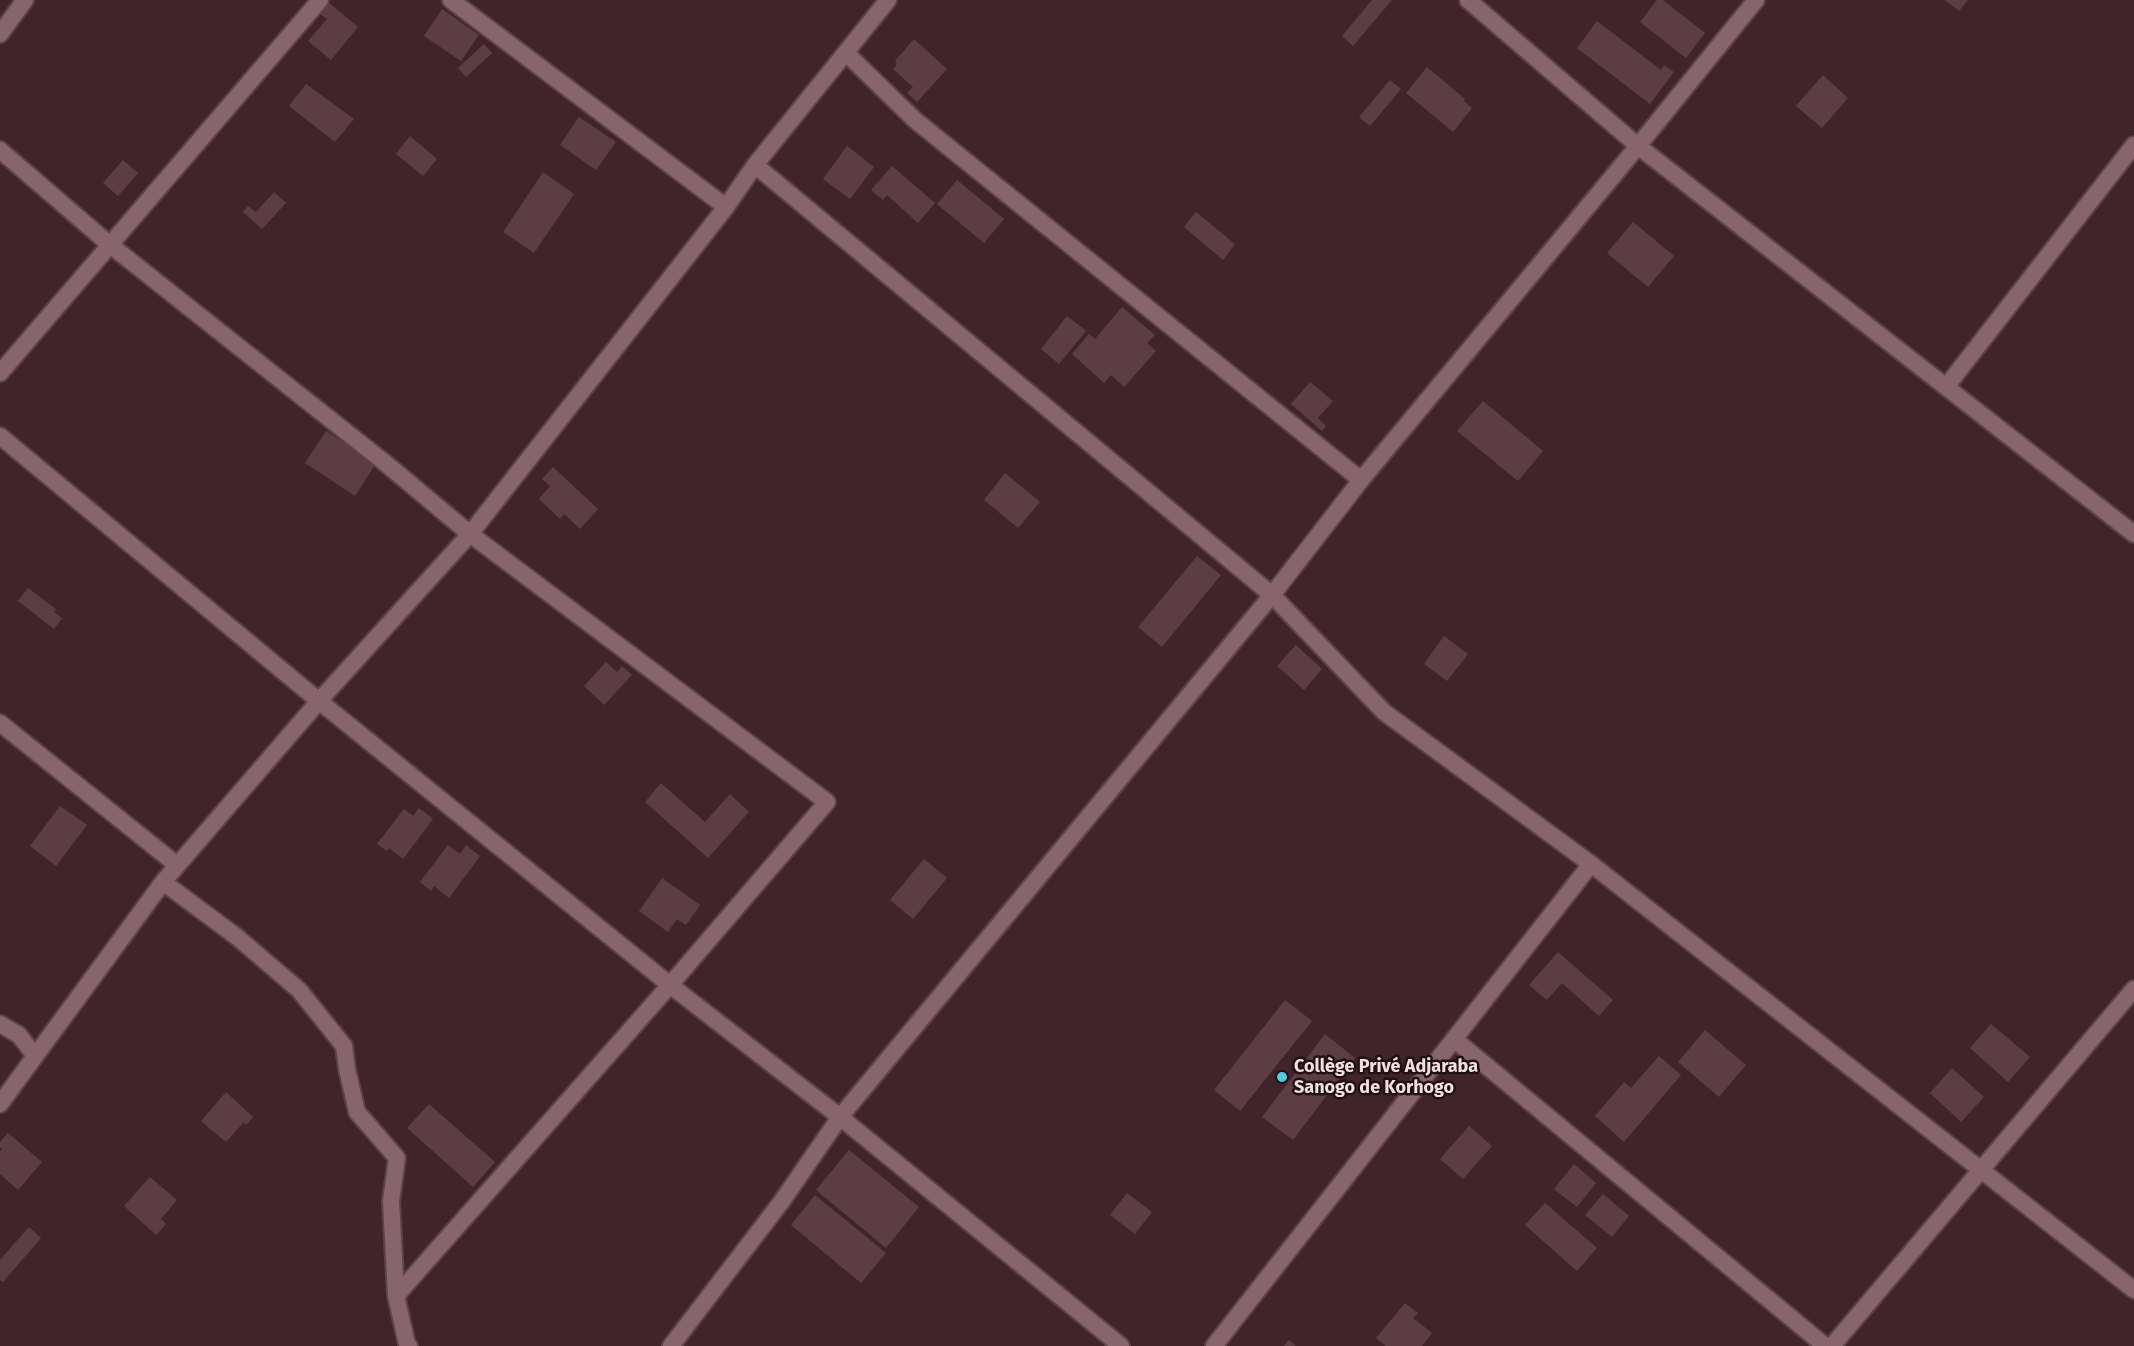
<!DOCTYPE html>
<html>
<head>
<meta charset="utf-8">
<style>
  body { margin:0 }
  canvas { display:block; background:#41242b }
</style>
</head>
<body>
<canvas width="2134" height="1346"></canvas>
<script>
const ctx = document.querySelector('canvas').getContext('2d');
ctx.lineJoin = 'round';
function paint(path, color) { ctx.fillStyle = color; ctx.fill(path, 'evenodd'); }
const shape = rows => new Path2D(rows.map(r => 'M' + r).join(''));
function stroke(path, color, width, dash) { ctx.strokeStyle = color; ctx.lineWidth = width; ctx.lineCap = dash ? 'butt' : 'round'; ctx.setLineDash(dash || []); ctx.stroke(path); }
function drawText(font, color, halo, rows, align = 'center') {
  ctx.font = font + ' "Fira Sans",sans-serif'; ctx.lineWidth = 5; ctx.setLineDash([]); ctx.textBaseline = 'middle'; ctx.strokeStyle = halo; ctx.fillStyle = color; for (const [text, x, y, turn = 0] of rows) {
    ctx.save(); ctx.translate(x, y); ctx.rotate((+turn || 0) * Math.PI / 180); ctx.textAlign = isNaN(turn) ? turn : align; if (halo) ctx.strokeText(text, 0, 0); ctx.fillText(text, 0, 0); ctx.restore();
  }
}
const building = shape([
  [1372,0,1392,0,1353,46,1342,36],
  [1657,0,1663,0,1705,33,1686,58,1640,22],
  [1945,0,1968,0,1959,11],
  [328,2,358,27,331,60,308,41,327,19,319,13],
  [442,9,479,35,461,61,424,36],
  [1597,21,1661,70,1664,65,1674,72,1650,104,1577,48],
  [914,39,947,69,917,102,907,93,913,87,893,69,897,64,895,61],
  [484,44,492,53,466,77,458,68],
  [1427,67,1465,99,1464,101,1472,108,1453,132,1406,93],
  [1823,75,1848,98,1822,128,1796,106],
  [1390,80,1401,89,1370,126,1359,117],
  [306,84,354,119,335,142,289,106],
  [579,117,616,142,596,170,560,145],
  [410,136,437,159,423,176,396,154],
  [847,146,874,167,850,199,823,179],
  [123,160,138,173,118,196,103,183],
  [892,166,935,203,918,223,887,195,883,200,871,190],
  [543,172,574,194,534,253,503,232],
  [957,180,1004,219,984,243,937,204],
  [274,192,286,203,262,229,243,212,248,206,256,212],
  [1196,212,1235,244,1223,260,1184,227],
  [1633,222,1674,256,1648,287,1607,253],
  [1122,307,1155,335,1147,343,1156,351,1124,387,1111,375,1104,383,1072,354,1089,334,1095,339],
  [1067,316,1086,331,1059,364,1041,349],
  [1310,382,1333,401,1318,418,1326,426,1322,431,1291,404],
  [1483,401,1543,451,1518,481,1457,431],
  [326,431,376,463,355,496,305,463],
  [553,467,598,509,580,529,564,514,560,519,539,499,550,486,542,479],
  [1005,473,1040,502,1018,528,984,500],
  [1197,556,1221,575,1162,647,1138,627],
  [28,588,56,609,54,612,62,618,54,629,18,601],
  [1444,636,1468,654,1447,681,1424,664],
  [1296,645,1322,669,1304,690,1277,666],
  [606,662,617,672,622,666,632,675,604,705,584,686],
  [661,783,705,822,730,794,749,812,708,858,645,802],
  [60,806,87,825,56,866,30,846],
  [419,808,433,819,403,859,389,848,387,851,377,844,404,809,413,816],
  [448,845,460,854,466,845,480,856,449,898,434,886,431,891,420,882],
  [924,859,947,878,913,919,890,900],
  [662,878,700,905,686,925,677,919,668,932,639,911],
  [1558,952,1613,1000,1599,1016,1562,983,1547,1000,1529,985],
  [1285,1000,1312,1021,1240,1111,1214,1090],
  [1991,1024,2030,1057,2008,1082,1970,1048],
  [1705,1030,1746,1065,1719,1097,1678,1062],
  [1325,1034,1355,1058,1293,1140,1262,1117],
  [1659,1056,1681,1075,1624,1142,1595,1116,1624,1082,1631,1088],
  [1952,1068,1984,1097,1961,1122,1930,1093],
  [226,1092,253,1117,246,1125,244,1122,226,1142,201,1121],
  [429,1104,495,1162,473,1187,407,1128],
  [1469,1126,1492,1146,1463,1179,1440,1159],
  [8,1133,42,1162,18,1190,0,1174,0,1152,2,1149,0,1147,0,1142],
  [849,1150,919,1207,886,1248,816,1190],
  [1574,1164,1596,1183,1577,1207,1554,1189],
  [150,1177,177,1200,161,1219,166,1224,156,1235,124,1206],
  [1127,1193,1152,1212,1135,1234,1110,1215],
  [1603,1194,1629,1216,1612,1237,1585,1215],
  [815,1195,886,1253,861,1283,791,1225],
  [1545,1203,1597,1248,1577,1271,1525,1225],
  [29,1227,41,1238,3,1282,0,1280,0,1260],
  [1405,1303,1418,1313,1413,1318,1432,1333,1422,1346,1386,1346,1376,1338],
  [1289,1340,1296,1346,1284,1346]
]);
const minor = shape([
  [451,0,726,207],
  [1468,0,1638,146,2134,534],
  [0,34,25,0],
  [846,53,915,120,1361,480],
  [0,150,109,244,384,462,470,534,827,802,670,985,396,1296],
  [755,165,1272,595,1384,712,1591,864,2134,1290],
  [0,373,320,0],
  [1946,387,2134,145],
  [0,436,319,701,670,985,840,1117,1121,1346],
  [0,723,177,865],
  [163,882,237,937,299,990,344,1046,347,1069,357,1112,397,1158,391,1201,396,1296,407,1344,409,1346],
  [0,1024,19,1035,35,1056],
  [1454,1039,1825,1346],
  [0,1104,163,882,319,701,470,534,726,207,755,165,888,0],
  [671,1346,782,1201,840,1117,1272,595,1361,480,1638,146,1756,0],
  [1214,1346,1591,864],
  [1832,1346,2134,989]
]);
const markers = [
  [1282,1077,6,"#55cadf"]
];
const poiNames = [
  ["Collège Privé Adjaraba",1294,1067],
  ["Sanogo de Korhogo",1294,1088]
];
paint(building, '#5d3d44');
stroke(minor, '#5c4349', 20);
stroke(minor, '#88656d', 16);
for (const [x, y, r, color] of markers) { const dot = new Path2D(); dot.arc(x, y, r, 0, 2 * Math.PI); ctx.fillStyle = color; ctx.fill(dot); stroke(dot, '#1f1215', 2); }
drawText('bold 18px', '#f3dee2', '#1f1215', poiNames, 'left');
</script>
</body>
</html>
